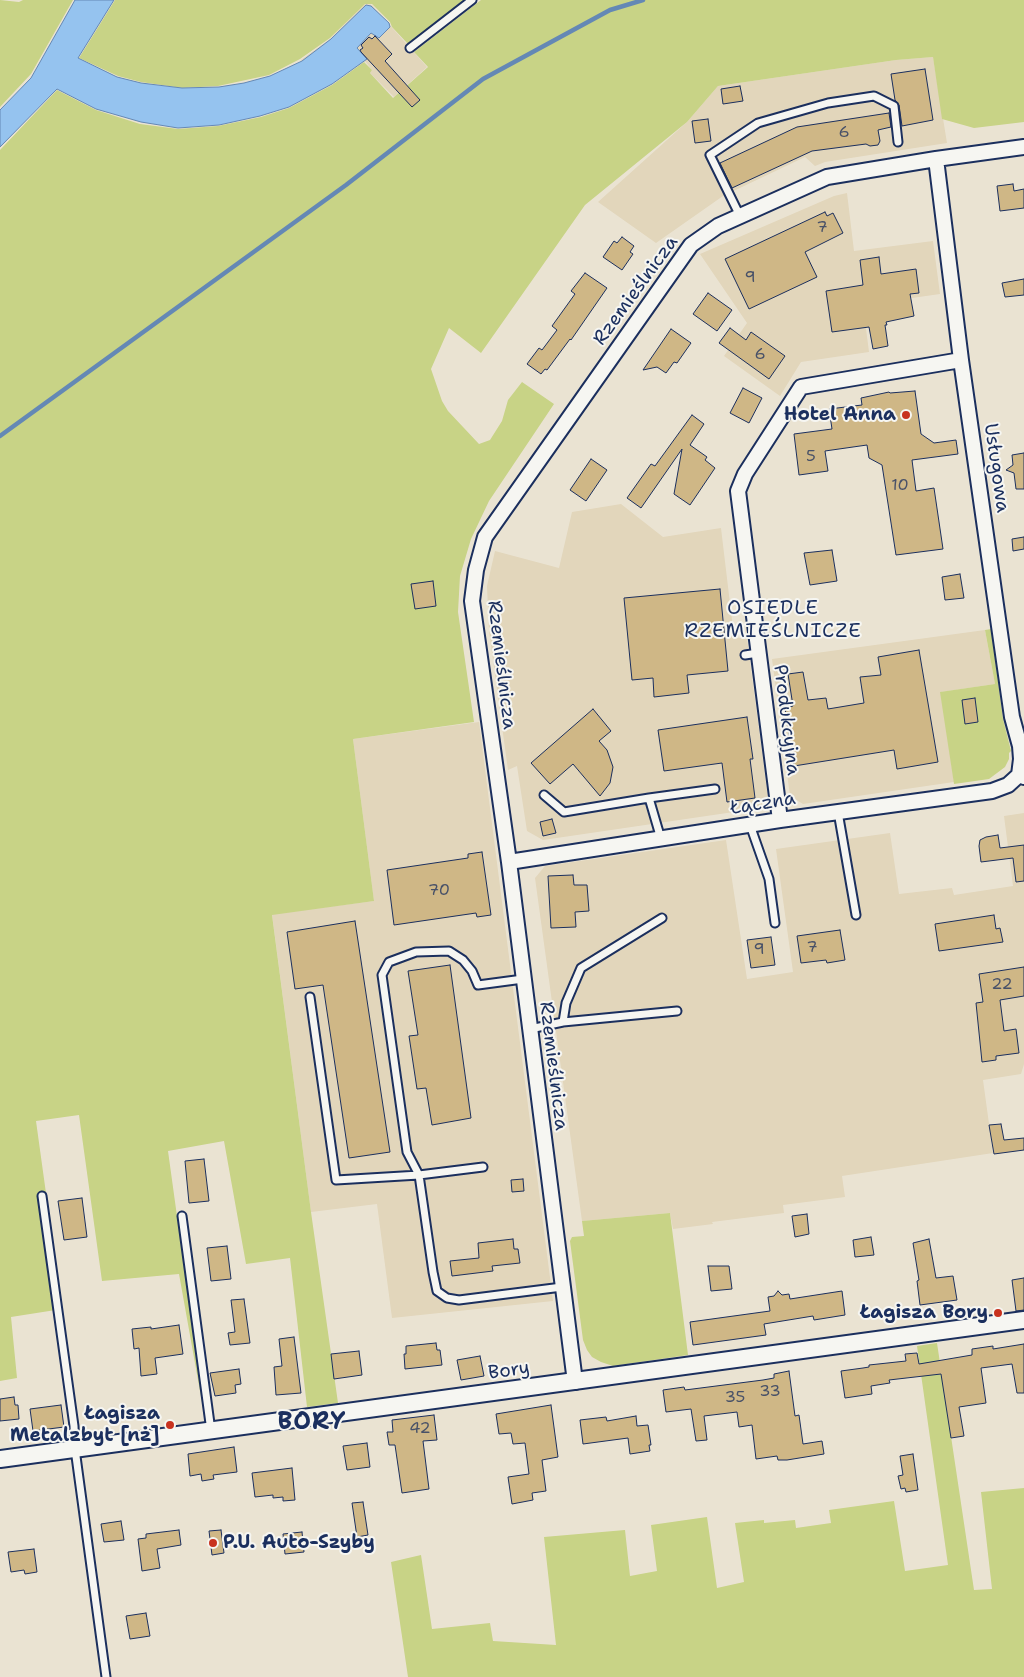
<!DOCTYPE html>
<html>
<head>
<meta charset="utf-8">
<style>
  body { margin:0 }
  canvas { display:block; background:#eae3d2 }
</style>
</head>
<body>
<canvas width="1024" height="1677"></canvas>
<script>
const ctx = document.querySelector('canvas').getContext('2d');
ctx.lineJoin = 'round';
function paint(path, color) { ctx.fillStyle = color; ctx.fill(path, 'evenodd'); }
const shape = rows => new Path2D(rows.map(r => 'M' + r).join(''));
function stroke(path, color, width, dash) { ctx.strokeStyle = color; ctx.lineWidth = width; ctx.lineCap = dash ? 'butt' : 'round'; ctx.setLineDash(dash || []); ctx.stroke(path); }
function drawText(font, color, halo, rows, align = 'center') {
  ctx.font = font + ' "Shantell Sans",sans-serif'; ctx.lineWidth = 4; ctx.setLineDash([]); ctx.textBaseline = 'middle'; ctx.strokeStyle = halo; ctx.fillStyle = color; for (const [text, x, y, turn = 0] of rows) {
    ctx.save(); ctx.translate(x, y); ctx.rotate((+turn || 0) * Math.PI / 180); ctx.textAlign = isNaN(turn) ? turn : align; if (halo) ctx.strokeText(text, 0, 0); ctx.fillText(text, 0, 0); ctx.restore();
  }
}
const built = shape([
  [365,4,372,5,427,67,394,97,370,73,372,70,365,61,323,89,301,60,330,39],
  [933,57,947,143,825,162,815,166,805,157,723,196,656,243,598,202,687,122,718,86,896,60],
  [847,193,854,251,933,241,940,294,863,305,869,352,801,362,780,396,724,356,747,323,700,254,834,196],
  [621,504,663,537,721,528,734,637,747,639,768,798,761,808,543,840,527,831,517,766,508,770,489,631,487,586,495,551,559,568,572,512],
  [985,630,995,684,941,692,954,782,803,804,790,796,772,659],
  [479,722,553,1301,392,1318,377,1204,311,1212,272,914,374,901,353,739],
  [1024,813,1024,1064,1021,1074,983,1080,993,1153,842,1176,845,1197,783,1205,784,1213,712,1222,713,1224,673,1229,670,1213,582,1221,535,878,545,866,726,840,747,979,793,972,776,849,890,833,899,894,952,888,954,895,1013,886,1004,816]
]);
const green = shape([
  [0,0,19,2,23,0,73,0,31,74,0,107],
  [115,0,464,0,408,44,392,27,390,22,372,4,365,4,330,38,300,59,269,75,218,86,182,88,141,82,118,76,79,58],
  [481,0,1024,0,1024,122,974,128,942,119,933,57,896,60,718,86,687,122,585,205,481,353,449,328,431,369,442,401,448,411,479,444,490,440,502,421,508,400,522,382,554,404,489,501,471,539,460,576,458,612,474,722,353,739,374,901,272,915,311,1212,338,1403,307,1407,290,1258,246,1264,224,1141,168,1151,205,1419,179,1274,102,1281,79,1115,36,1121,62,1309,11,1317,17,1378,0,1381,0,150,57,90,96,110,140,124,178,129,218,126,261,117,289,108,332,85,364,62,372,70,370,73,393,98,428,67,414,52],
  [991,629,1003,719,1011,751,1009,753,1009,759,1005,767,989,779,954,784,940,692,995,684,985,630],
  [670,1213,688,1355,613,1366,601,1362,592,1357,587,1350,583,1340,570,1241,572,1237,584,1236,582,1221],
  [937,1343,974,1590,992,1589,981,1492,1024,1488,1024,1677,408,1677,391,1562,421,1555,432,1629,490,1623,493,1641,556,1645,544,1537,625,1530,630,1576,657,1571,651,1525,707,1517,717,1588,744,1582,735,1523,764,1520,764,1523,795,1520,796,1528,831,1523,829,1510,894,1501,905,1571,948,1565,917,1346]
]);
const water = shape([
  [75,0,114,0,78,58,117,77,141,83,182,88,219,87,244,83,270,76,302,61,331,39,366,5,371,6,389,23,390,27,379,38,371,33,357,48,367,59,332,84,289,107,260,116,219,125,178,128,141,122,96,109,57,89,0,147,0,110,31,78,75,0]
]);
const stream = shape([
  [0,436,346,185,483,79,610,10,643,0]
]);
const building = shape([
  [375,36,392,54,385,61,420,100,412,107,361,52,360,50,363,48,361,45,369,37,372,39,375,36],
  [925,69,933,120,902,126,899,105,895,100,891,74,925,69],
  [740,86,743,101,723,104,721,89,740,86],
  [889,113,891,127,878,130,880,141,878,145,870,146,866,144,812,151,732,188,720,163,797,127,889,113],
  [708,119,711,141,695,143,692,121,708,119],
  [1013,184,1014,191,1024,189,1024,208,1000,211,997,186,1013,184],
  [825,212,827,216,833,213,843,233,805,252,817,277,749,309,725,259,825,212],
  [622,237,634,246,630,252,633,254,622,270,603,257,614,241,617,243,622,237],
  [879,257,881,274,916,269,919,293,910,294,914,316,886,322,887,325,885,325,888,346,873,349,869,327,832,332,826,291,863,285,860,260,879,257],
  [585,273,607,288,571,340,570,339,547,370,545,369,541,374,527,364,539,348,542,350,557,330,552,326,575,294,571,291,585,273],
  [1024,279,1024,295,1005,297,1002,283,1024,279],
  [708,293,732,310,717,331,693,314,708,293],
  [730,328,746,340,751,332,785,356,769,379,719,343,730,328],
  [671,329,691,343,677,363,674,362,666,373,657,367,643,370,671,329],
  [743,388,762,398,749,423,730,413,743,388],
  [915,391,921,434,934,443,956,440,958,454,912,460,916,491,934,488,943,549,896,555,882,465,869,458,867,445,825,451,828,471,799,475,794,434,832,429,829,409,862,405,861,398,889,392,890,393,915,391],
  [692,415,704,424,690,445,707,457,705,460,715,468,690,505,674,494,682,449,641,508,627,498,651,464,655,466,692,415],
  [1024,453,1024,489,1016,489,1014,473,1006,470,1013,465,1012,455,1024,453],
  [591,459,607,470,586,501,570,490,591,459],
  [1024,537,1024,549,1013,551,1012,539,1024,537],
  [832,550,837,581,810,585,804,553,832,550],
  [960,574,964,598,945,600,942,577,960,574],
  [433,581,436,606,415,609,411,584,433,581],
  [720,589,728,671,687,675,689,693,654,697,653,678,632,680,624,598,720,589],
  [919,650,938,762,897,769,894,750,794,766,785,708,793,706,788,674,803,672,808,700,826,698,828,709,864,703,860,677,881,675,878,657,919,650],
  [975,698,978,722,965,724,962,700,975,698],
  [593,709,611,731,599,741,607,750,613,767,610,783,600,796,573,764,550,784,531,763,593,709],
  [747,717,753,759,750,759,755,798,727,802,722,763,664,771,658,730,747,717],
  [552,819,556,833,543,836,540,822,552,819],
  [998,835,1000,848,1024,845,1024,881,1016,882,1013,858,981,862,979,846,980,840,986,837,998,835],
  [482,852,491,915,477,917,476,913,394,925,387,870,468,858,468,854,482,852],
  [573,875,574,885,587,885,589,911,575,912,576,927,551,928,548,876,573,875],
  [994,915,996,929,1000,928,1003,942,939,951,935,924,994,915],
  [355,921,390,1152,349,1158,323,985,295,989,287,932,355,921],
  [840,930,845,960,827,963,826,960,801,963,797,936,840,930],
  [771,937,775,965,751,968,747,940,771,937],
  [450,965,471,1118,432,1125,426,1088,417,1089,409,1036,418,1035,408,971,450,965],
  [1024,967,1024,996,1000,1000,1004,1031,1016,1029,1019,1053,996,1056,996,1060,982,1062,976,1003,983,1002,979,974,1024,967],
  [1001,1124,1004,1140,1024,1138,1024,1150,994,1154,989,1125,1001,1124],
  [204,1159,209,1201,189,1203,185,1161,204,1159],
  [523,1179,524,1191,512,1192,511,1180,523,1179],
  [82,1198,87,1237,64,1240,58,1201,82,1198],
  [807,1214,809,1234,795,1237,792,1216,807,1214],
  [871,1237,874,1255,855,1257,853,1240,871,1237],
  [513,1239,514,1249,518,1249,520,1263,492,1266,493,1271,452,1276,450,1261,479,1258,478,1243,513,1239],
  [929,1239,936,1278,953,1276,957,1300,920,1305,917,1281,919,1280,913,1243,929,1239],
  [227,1246,231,1279,211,1281,207,1248,227,1246],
  [708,1266,729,1266,732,1289,711,1291,708,1266],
  [1024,1278,1024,1310,1016,1311,1012,1280,1024,1278],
  [778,1291,782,1295,789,1294,790,1299,842,1291,845,1315,814,1320,813,1316,764,1324,766,1335,693,1345,690,1322,770,1311,768,1297,774,1296,778,1291],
  [244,1299,250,1343,230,1345,228,1333,235,1332,231,1300,244,1299],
  [179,1325,183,1354,155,1358,157,1374,141,1376,139,1348,134,1349,132,1329,151,1327,151,1329,179,1325],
  [294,1337,301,1393,276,1395,274,1367,282,1366,279,1339,294,1337],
  [436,1343,437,1350,440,1350,442,1365,405,1369,404,1354,406,1354,406,1346,436,1343],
  [1024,1344,1024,1393,1017,1393,1012,1364,981,1368,986,1403,959,1407,964,1436,951,1438,941,1374,889,1380,890,1383,871,1386,872,1394,845,1398,841,1371,863,1368,869,1367,869,1365,906,1361,905,1354,917,1353,919,1364,972,1355,972,1349,993,1346,993,1349,1024,1344],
  [359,1351,362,1375,334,1379,331,1354,359,1351],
  [480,1356,484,1376,461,1380,457,1360,480,1356],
  [239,1369,241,1384,235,1385,236,1393,215,1396,210,1373,239,1369],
  [789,1371,795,1416,799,1415,803,1444,822,1441,824,1454,787,1460,778,1460,777,1456,756,1459,752,1425,739,1427,737,1412,704,1416,707,1440,696,1441,691,1409,666,1412,663,1390,684,1387,685,1390,763,1380,774,1378,774,1374,789,1371],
  [14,1397,15,1405,18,1405,19,1419,0,1421,0,1399,14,1397],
  [61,1405,64,1427,33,1431,30,1409,61,1405],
  [551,1405,558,1457,542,1460,546,1491,532,1493,533,1500,512,1504,508,1477,529,1474,525,1443,513,1444,511,1433,499,1434,496,1414,551,1405],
  [434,1415,437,1440,423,1441,429,1489,402,1493,395,1445,389,1445,387,1432,393,1432,392,1420,434,1415],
  [636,1416,637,1426,648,1425,651,1445,649,1445,650,1451,630,1454,628,1438,583,1444,580,1420,606,1417,607,1421,636,1416],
  [367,1443,370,1467,347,1470,343,1446,367,1443],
  [234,1447,237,1472,213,1475,214,1479,202,1481,201,1474,190,1476,188,1454,234,1447],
  [913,1454,918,1490,906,1492,905,1488,901,1489,898,1476,903,1475,900,1456,913,1454],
  [292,1468,295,1500,283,1501,283,1497,273,1498,273,1495,255,1497,252,1473,292,1468],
  [363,1502,368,1535,357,1537,352,1503,363,1502],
  [121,1521,124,1540,104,1542,101,1524,121,1521],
  [179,1530,181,1545,157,1549,160,1568,142,1571,138,1539,146,1538,146,1534,179,1530],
  [221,1530,224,1553,212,1555,209,1531,221,1530],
  [302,1532,304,1552,285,1554,283,1534,302,1532],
  [34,1549,37,1572,25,1574,24,1570,11,1572,8,1552,34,1549],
  [146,1613,150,1636,130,1639,126,1616,146,1613]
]);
const service = shape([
  [410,48,472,0],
  [740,216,710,155,758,123,828,103,874,96,894,106,898,142],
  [745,655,758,653],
  [544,795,564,812,649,798,661,839],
  [649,798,715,789],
  [838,812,856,915],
  [750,825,769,879,775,923],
  [523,979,478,985,472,971,463,960,449,951,416,952,389,962,382,975,407,1152,419,1175,433,1272,437,1291,447,1298,459,1300,562,1287],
  [310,997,336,1180,419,1175,483,1167],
  [563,1022,677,1011],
  [530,1029,563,1022,566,1003,581,968,662,918],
  [42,1196,74,1426,75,1449,106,1677],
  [182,1216,211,1431]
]);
const minor = shape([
  [936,159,961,360,1012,717,1020,746,1021,759,1019,775,1024,777],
  [780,820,738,491,745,474,801,387,961,360],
  [509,862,780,820,992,791,1008,785,1019,775],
  [575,1382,509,862,472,601,476,570,485,537,691,245,718,226,827,177,936,159,1024,147]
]);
const tertiary = shape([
  [0,1459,1024,1320]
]);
const markers = [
  [906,415,5,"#c8321e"],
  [998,1313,5,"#c8321e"],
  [170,1425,5,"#c8321e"],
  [213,1543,5,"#c8321e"]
];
const numberNames = [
  ["6",844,133],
  ["7",822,228],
  ["9",750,278],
  ["6",760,355],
  ["5",811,457],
  ["10",900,486],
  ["70",439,891],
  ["7",812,948],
  ["9",759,950],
  ["22",1002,985],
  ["33",770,1392],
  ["35",735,1398],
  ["42",420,1429]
];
const streetNames = [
  ["Rzemieślnicza",636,291,-54],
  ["Usługowa",996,468,82],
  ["Rzemieślnicza",501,665,83],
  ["Produkcyjna",786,720,83],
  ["Łączna",763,804,-9],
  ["Rzemieślnicza",553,1066,83],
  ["Bory",509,1371,-8]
];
const poiNames = [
  ["Hotel Anna",896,415],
  ["Łagisza Bory",988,1313],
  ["Łagisza",160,1414],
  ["Metalzbyt [nż]",160,1436],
  ["P.U. Auto-Szyby",223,1543,"left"]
];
const neighbourhoodNames = [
  ["OSIEDLE",773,609],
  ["RZEMIEŚLNICZE",773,632]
];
const districtNames = [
  ["BORY",312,1423]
];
paint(built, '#e2d6bb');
paint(green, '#c8d386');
paint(water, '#95c3ef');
stroke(water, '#6488b5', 1);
stroke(stream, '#6488b5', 4.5);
paint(building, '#cfb786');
stroke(building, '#1b2f5e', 1);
stroke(service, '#1b2f5e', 11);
stroke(minor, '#1b2f5e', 18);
stroke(tertiary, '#1b2f5e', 20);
stroke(service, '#f6f6f2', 7);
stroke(minor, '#f6f6f2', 14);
stroke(tertiary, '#f6f6f2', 16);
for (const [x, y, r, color] of markers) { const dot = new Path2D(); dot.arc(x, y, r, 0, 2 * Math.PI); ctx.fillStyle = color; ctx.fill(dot); stroke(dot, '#f6f6f2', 2); }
drawText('16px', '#485168', null, numberNames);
drawText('19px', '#1b2f5e', '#f6f6f2', streetNames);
drawText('bold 19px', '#1b2f5e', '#f6f6f2', poiNames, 'right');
ctx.letterSpacing = '1px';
drawText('20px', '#1b2f5e', '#f6f6f2', neighbourhoodNames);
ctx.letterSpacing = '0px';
ctx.letterSpacing = '1px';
drawText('bold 24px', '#1b2f5e', '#f6f6f2', districtNames);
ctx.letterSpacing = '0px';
</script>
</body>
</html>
